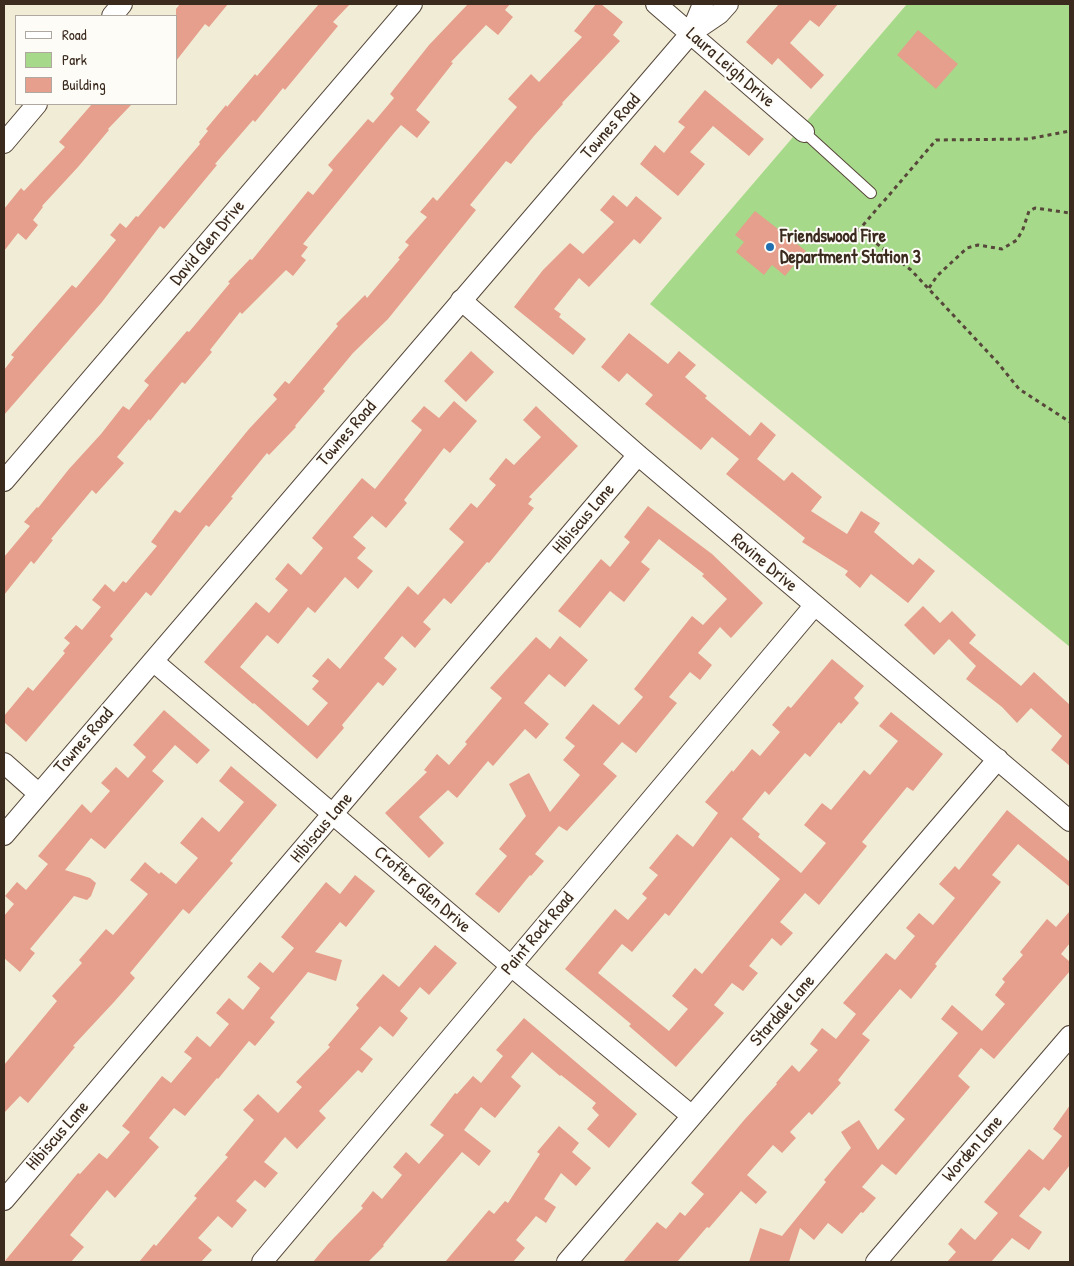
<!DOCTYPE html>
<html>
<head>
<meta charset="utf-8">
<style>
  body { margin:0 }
  #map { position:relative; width:1074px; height:1266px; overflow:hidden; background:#f1ecd6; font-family:"Patrick Hand",sans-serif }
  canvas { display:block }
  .frame { position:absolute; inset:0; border:5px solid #3b2a1e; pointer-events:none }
  .legend { position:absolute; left:15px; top:15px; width:162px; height:90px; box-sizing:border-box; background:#fdfcf7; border:1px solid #afa8a0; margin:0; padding:6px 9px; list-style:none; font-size:15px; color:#3b2a1e }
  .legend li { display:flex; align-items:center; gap:10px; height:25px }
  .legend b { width:25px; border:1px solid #afa8a0 }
</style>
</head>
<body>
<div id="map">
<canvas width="1074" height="1266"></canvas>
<div class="frame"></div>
<ul class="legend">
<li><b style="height:6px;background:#fff"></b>Road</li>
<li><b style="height:14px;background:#a6da8a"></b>Park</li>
<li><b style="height:14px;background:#e59f8c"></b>Building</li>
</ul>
</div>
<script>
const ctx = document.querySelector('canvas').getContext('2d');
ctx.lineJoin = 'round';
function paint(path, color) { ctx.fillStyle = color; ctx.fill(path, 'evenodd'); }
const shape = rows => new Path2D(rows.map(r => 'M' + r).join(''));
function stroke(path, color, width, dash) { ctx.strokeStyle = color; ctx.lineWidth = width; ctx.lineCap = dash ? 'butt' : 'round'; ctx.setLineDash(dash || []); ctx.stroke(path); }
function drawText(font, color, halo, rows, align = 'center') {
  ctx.font = font + ' "Patrick Hand",sans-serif'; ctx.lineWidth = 4; ctx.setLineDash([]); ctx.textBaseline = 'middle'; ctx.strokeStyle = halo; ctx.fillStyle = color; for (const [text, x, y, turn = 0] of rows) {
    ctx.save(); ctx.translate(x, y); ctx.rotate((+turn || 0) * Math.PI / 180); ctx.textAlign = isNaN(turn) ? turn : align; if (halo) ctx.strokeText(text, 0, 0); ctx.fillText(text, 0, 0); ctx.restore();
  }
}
const green = shape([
  [907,4,1070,4,1070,647,650,304]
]);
const building = shape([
  [180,4,228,4,209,27,205,24,176,61,176,9],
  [319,4,350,4,333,22,338,26,285,90,283,88,255,122,253,120,215,164,217,165,164,229,160,226,102,302,4,415,4,370,14,357,11,355,72,285,76,288,107,251,116,240,110,235,120,223,126,228,136,216,138,217,200,144,199,142,208,131,206,129,226,105,227,107,255,74,257,76],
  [468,4,510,4,505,10,513,17,498,35,486,25,451,62,453,63,416,110,430,122,417,138,401,125,394,133,303,244,308,247,301,256,306,260,293,276,286,270,242,314,240,312,210,350,212,352,185,384,182,382,150,421,149,419,117,457,124,463,96,494,92,490,51,539,53,540,34,564,31,561,4,595,4,557,30,526,24,522,37,507,38,508,69,469,101,434,123,406,129,410,149,385,144,381,156,367,187,331,189,332,230,283,228,282,250,259,252,260,308,191,313,195,333,170,328,165,368,119,373,123,394,98,390,94,429,45],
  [596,4,601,4,623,22,613,35,620,41,562,103,563,104,534,136,511,164,506,161,470,205,476,210,388,319,353,353,323,389,325,391,295,426,296,427,269,455,267,453,231,497,233,498,209,527,206,525,151,596,146,592,110,636,113,639,26,742,4,722,4,716,28,687,33,691,65,653,63,651,70,643,64,638,76,625,82,630,101,607,92,600,105,584,114,592,123,581,126,583,157,546,151,542,175,510,180,513,249,429,277,399,273,395,285,381,289,384,338,326,336,324,365,295,367,298,400,259,398,258,409,245,405,242,427,217,420,212,433,197,437,201,517,107,508,99,531,74,539,82,582,37,574,31],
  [779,4,838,4,819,27,810,20,790,43,824,75,811,89,778,58,772,65,746,42],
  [918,30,958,64,936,89,897,55],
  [705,90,764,139,749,156,713,126,690,152,705,164,678,196,640,164,655,145,664,153,685,127,678,122],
  [92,104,132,104,108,129,109,130,78,167,42,206,43,207,33,220,38,225,26,240,18,233,4,251,4,209,21,188,24,191,65,147,59,142],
  [613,195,627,207,636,196,662,218,640,244,634,239,589,287,579,278,554,309,561,314,559,317,586,339,573,355,514,307,543,270,570,243,583,254,614,222,600,210],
  [755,211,806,251,785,276,772,265,764,275,736,252,744,242,735,235],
  [629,333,668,364,679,351,696,365,685,377,707,396,705,398,750,436,761,422,776,435,757,459,784,481,792,472,822,497,811,511,847,534,861,511,880,523,874,532,913,565,919,558,935,571,908,603,871,574,860,588,845,575,848,571,802,542,805,538,726,474,739,459,712,437,701,450,645,404,653,395,627,373,619,382,601,367],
  [471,351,494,372,466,402,444,381],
  [454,401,477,421,450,453,444,448,404,500,407,503,386,528,372,516,353,537,366,548,357,558,373,571,358,589,345,577,315,613,308,607,278,644,267,635,240,667,308,726,328,703,312,689,319,681,312,676,328,658,340,669,408,586,418,595,464,542,449,529,471,503,477,508,496,485,489,479,506,458,514,465,541,437,523,420,536,406,578,446,529,497,532,499,528,504,534,508,489,563,487,562,451,604,444,598,423,622,431,629,415,648,402,636,384,658,397,669,383,686,378,682,342,725,344,728,317,759,254,703,253,704,204,662,256,602,269,613,288,590,275,579,288,563,301,575,323,548,312,538,362,478,375,489,422,430,411,421,424,406,439,418],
  [648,506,712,554,763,603,731,638,720,627,698,653,712,665,700,680,690,672,669,697,677,703,636,753,622,742,603,764,617,776,567,831,559,826,535,854,544,861,531,876,530,875,499,913,475,894,507,856,499,849,526,816,509,784,529,773,550,812,580,775,563,760,575,746,565,738,593,704,619,725,643,697,634,689,692,616,703,625,727,599,702,576,704,574,659,539,641,562,650,569,624,602,610,591,580,628,558,611,601,559,610,567,630,542,624,537],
  [923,606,940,623,952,611,976,635,969,643,1021,686,1034,672,1070,705,1070,766,1051,750,1062,736,1031,708,1017,723,1002,707,966,679,976,666,949,639,934,655,904,625],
  [560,636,588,660,565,687,549,674,524,703,549,724,536,739,525,729,493,766,488,761,457,798,448,790,419,817,444,843,429,858,385,813,427,772,424,770,437,754,449,765,467,744,465,742,502,698,490,688,536,637,550,649],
  [832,659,864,686,854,698,859,703,841,724,839,722,810,757,805,753,769,795,765,791,742,819,760,834,758,837,801,873,826,843,804,825,822,803,831,810,864,770,870,775,898,741,879,726,891,712,943,754,913,791,907,787,862,842,867,846,819,905,805,893,780,922,793,933,781,946,772,938,749,966,758,973,743,991,732,983,714,1005,724,1013,676,1067,629,1026,631,1024,565,969,615,909,628,920,647,898,642,894,658,875,649,868,677,834,693,847,718,813,705,802,732,770,733,772,752,749,760,756,780,732,772,725,788,706,791,708],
  [731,837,780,879,702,974,695,968,672,996,688,1009,669,1031,598,973,622,944,632,952,665,913,669,916],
  [164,710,210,750,197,764,175,745,152,771,164,781,105,849,91,838,65,870,90,878,96,883,91,896,87,900,74,896,30,949,35,953,20,972,4,958,4,916,14,904,5,896,17,882,26,890,48,864,38,856,82,804,91,813,110,791,101,783,116,767,128,778,146,757,133,745],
  [231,766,277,805,230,861,233,863,189,914,183,909,130,973,135,978,114,1002,73,1046,75,1047,28,1103,20,1096,4,1113,4,1065,57,1001,52,996,82,963,79,960,106,929,113,935,148,894,130,880,145,862,159,874,161,872,176,884,198,858,180,843,202,817,219,832,244,802,219,781],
  [1007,810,1070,862,1070,887,1018,844,992,875,1001,882,935,964,937,966,911,999,900,989,862,1034,870,1040,838,1080,841,1083,812,1115,809,1112,790,1132,796,1138,782,1153,773,1145,747,1175,767,1192,756,1204,741,1191,709,1228,707,1227,677,1262,623,1262,657,1222,666,1229,680,1212,685,1216,704,1194,691,1183,745,1119,777,1084,776,1083,792,1065,799,1072,818,1050,810,1044,822,1028,836,1039,856,1014,843,1003,886,953,895,960,915,936,906,928,919,913,933,925,955,898,939,884,955,866,959,870],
  [355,875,375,891,346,927,340,922,315,952,342,960,336,981,308,972,270,1018,275,1022,255,1046,249,1041,218,1079,217,1078,185,1116,174,1108,149,1138,159,1147,115,1198,107,1190,70,1235,84,1247,71,1262,4,1262,78,1173,80,1174,99,1153,107,1159,130,1132,122,1126,162,1076,171,1083,192,1058,184,1052,197,1036,210,1047,229,1024,216,1013,229,998,243,1010,260,988,247,977,260,962,273,973,294,948,281,937,326,882,340,894],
  [1070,911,1070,943,1061,954,1070,962,1070,971,994,1059,981,1048,958,1076,970,1087,923,1143,896,1175,882,1164,862,1187,876,1198,863,1213,861,1212,842,1234,828,1223,814,1240,800,1228,789,1262,749,1262,760,1228,782,1236,826,1182,824,1180,851,1148,841,1132,859,1120,878,1150,905,1119,894,1110,958,1033,941,1019,952,1005,982,1031,1005,1004,995,995,1005,982,1002,979,1023,955,1020,952,1047,919,1056,927],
  [435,945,457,963,429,995,420,987,400,1011,408,1018,393,1037,380,1026,360,1049,373,1059,362,1073,358,1070,319,1111,326,1118,297,1149,285,1137,264,1162,278,1173,265,1188,255,1180,236,1201,247,1210,232,1228,218,1216,198,1238,212,1250,201,1262,139,1262,154,1244,156,1246,197,1198,194,1196,228,1157,225,1155,254,1120,243,1110,258,1094,278,1113,302,1087,296,1082,330,1047,328,1045,359,1008,356,1005,383,974,399,987],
  [524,1018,637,1114,609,1148,587,1129,599,1115,592,1108,596,1103,561,1075,560,1076,532,1052,511,1077,521,1086,495,1118,481,1107,464,1130,491,1151,479,1166,462,1152,383,1245,384,1246,368,1262,313,1262,328,1244,363,1208,361,1206,373,1191,382,1199,402,1175,393,1167,406,1152,419,1164,444,1135,430,1125,455,1093,457,1094,473,1076,481,1083,503,1056,496,1050],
  [1070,1105,1070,1165,1049,1191,1044,1187,1019,1216,1042,1232,1029,1250,1012,1238,991,1262,947,1262,956,1252,948,1244,961,1228,975,1240,998,1213,984,1202,1029,1149,1043,1160,1062,1136,1053,1129],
  [559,1126,579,1143,572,1152,591,1168,576,1186,561,1173,544,1199,556,1207,546,1223,536,1216,516,1240,525,1248,513,1262,445,1262,489,1210,494,1214,505,1201,508,1203,540,1154,537,1152]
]);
const path = shape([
  [884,201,936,140,1028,139,1070,131],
  [881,204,859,230,911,270,998,363,1019,389,1070,422],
  [929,288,937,276,967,248,978,245,1002,249,1017,240,1023,229,1029,211,1035,208,1070,213]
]);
const service = shape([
  [804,132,871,193]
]);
const minor = shape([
  [656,4,804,132],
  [112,16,122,4],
  [691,33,703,4],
  [4,143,37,104],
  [461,300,638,455,1070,821],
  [4,481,412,4],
  [153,661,511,966,692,1116],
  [4,763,39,794],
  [4,835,691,33,719,14,728,4],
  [4,1200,638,455],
  [262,1262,814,606],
  [567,1262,998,759],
  [876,1262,1070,1036]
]);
const markers = [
  [770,247,5,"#1f6fb2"]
];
const streetNames = [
  ["Laura Leigh Drive",730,68,41],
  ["Townes Road",611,127,-49],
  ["David Glen Drive",208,243,-50],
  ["Townes Road",347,434,-49],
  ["Hibiscus Lane",584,519,-50],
  ["Ravine Drive",764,563,40],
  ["Townes Road",84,741,-49],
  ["Hibiscus Lane",322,828,-50],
  ["Crofter Glen Drive",422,890,41],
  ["Paint Rock Road",538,934,-50],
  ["Stardale Lane",783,1011,-49],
  ["Hibiscus Lane",58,1136,-49],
  ["Worden Lane",973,1149,-49]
];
const poiNames = [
  ["Friendswood Fire",780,237],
  ["Department Station 3",780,258]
];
paint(green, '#a6da8a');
paint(building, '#e59f8c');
stroke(service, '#56473a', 12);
stroke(minor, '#56473a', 22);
stroke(path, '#56473a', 3, [4, 4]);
stroke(service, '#fff', 10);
stroke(minor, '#fff', 20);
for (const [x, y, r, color] of markers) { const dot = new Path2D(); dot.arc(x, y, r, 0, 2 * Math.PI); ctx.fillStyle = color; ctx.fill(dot); stroke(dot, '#fdfcf7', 2); }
drawText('18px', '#3b2a1e', '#fdfcf7', streetNames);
drawText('bold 18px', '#3b2a1e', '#fdfcf7', poiNames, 'left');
</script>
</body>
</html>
